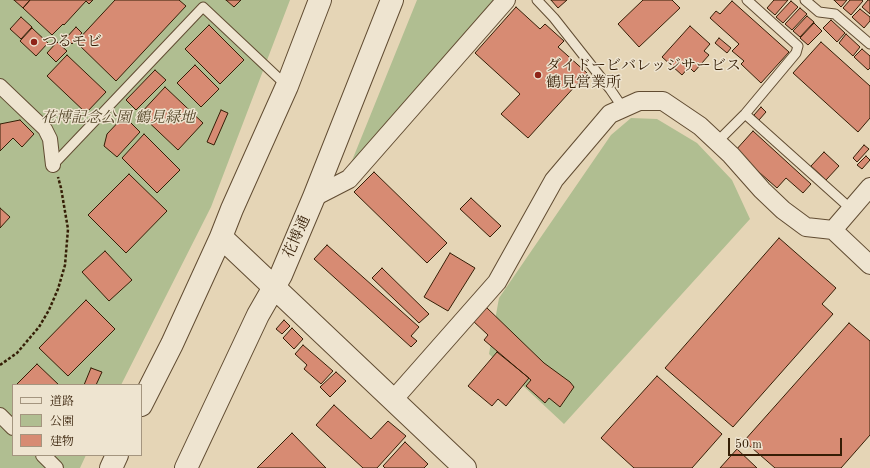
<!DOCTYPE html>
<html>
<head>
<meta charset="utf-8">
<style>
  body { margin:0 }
  #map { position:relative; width:870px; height:468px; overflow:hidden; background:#e5d5b6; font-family:"Old Standard TT","Noto Serif JP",serif }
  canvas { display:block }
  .legend { position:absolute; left:12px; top:384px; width:130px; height:72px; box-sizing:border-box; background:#eee4d0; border:1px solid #a4957f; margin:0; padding:5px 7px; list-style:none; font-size:12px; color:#351e06 }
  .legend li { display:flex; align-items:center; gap:8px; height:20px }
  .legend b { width:20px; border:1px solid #a4957f }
  .scale { position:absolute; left:728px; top:438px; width:114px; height:18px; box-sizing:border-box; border:2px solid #351e06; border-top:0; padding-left:5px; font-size:12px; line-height:14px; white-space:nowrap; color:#351e06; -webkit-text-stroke:3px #eee4d0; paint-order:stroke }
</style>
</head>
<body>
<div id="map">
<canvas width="870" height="468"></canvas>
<ul class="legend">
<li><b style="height:5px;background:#eee4d0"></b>道路</li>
<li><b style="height:11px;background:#b0be91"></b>公園</li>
<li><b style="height:11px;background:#d78b73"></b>建物</li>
</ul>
<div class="scale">50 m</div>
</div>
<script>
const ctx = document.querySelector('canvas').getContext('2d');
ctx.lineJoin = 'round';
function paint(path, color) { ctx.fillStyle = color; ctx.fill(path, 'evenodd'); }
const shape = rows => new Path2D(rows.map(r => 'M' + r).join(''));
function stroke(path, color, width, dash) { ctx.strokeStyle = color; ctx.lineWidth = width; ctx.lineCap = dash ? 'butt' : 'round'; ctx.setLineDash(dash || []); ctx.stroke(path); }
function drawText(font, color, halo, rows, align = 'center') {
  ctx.font = font + ' "Old Standard TT","Noto Serif JP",serif'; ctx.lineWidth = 3; ctx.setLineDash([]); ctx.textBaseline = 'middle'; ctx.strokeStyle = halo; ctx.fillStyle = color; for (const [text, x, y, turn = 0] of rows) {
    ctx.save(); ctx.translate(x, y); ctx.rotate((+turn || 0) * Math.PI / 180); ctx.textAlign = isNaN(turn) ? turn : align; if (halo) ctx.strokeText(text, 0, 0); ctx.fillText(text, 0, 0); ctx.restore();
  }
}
const green = shape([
  [0,0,290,0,211,207,121,385,13,385,13,455,86,455,80,468,0,468],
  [417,0,500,0,347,173],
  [631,118,657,119,697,143,732,180,750,219,564,424,489,354,499,298,611,135]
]);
const building = shape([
  [14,0,30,0,23,8,14,0],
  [30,0,93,0,89,4,86,1,64,25,63,24,52,35,23,8,30,0],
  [115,0,179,0,186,6,116,81,76,42,115,0],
  [226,0,241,0,234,7,226,0],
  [551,0,567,0,558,8,551,0],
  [643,0,672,0,680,8,639,47,618,24,643,0],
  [774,0,788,0,775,15,767,8,774,0],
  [834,0,847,0,841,7,834,0],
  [850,0,862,0,863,1,851,15,843,8,850,0],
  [868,0,870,0,870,14,862,7,868,0],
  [732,1,789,52,761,83,741,64,744,61,732,51,739,44,710,18,716,11,720,14,732,1],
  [791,1,798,7,783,23,776,17,791,1],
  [516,7,540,29,545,24,564,41,558,47,587,73,528,138,501,114,520,94,475,53,516,7],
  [800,8,807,14,792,30,785,24,800,8],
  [860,9,870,17,870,21,864,28,852,17,860,9],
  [807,16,814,22,800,37,793,31,807,16],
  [21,17,32,27,21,39,10,29,21,17],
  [831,20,845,33,837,42,823,28,831,20],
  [814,23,822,31,808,45,800,38,814,23],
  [209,25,244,60,220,84,185,49,209,25],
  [690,26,710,44,704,51,709,55,694,72,689,67,682,75,662,57,690,26],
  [76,27,82,33,72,44,66,38,76,27],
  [32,28,48,43,36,56,20,41,32,28],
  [846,34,860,47,853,56,839,43,846,34],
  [719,38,731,48,727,53,715,43,719,38],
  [57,42,67,51,56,62,47,53,57,42],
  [821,42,870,86,870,118,858,132,793,73,821,42],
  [862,49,870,56,870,68,868,70,854,57,862,49],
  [67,55,106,92,86,113,47,76,67,55],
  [195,65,219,89,201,107,177,83,195,65],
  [155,70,166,80,136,110,126,100,155,70],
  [165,87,203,123,178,150,140,114,165,87],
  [761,107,766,112,759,120,754,115,761,107],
  [221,110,228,113,214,145,207,142,221,110],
  [124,116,140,132,117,157,104,146,107,134,124,116],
  [20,120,34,134,22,147,13,138,0,151,0,124,20,120],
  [753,131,811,184,803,193,786,178,777,188,735,151,753,131],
  [144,134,180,170,157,193,122,158,144,134],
  [864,145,869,149,857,162,853,158,864,145],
  [824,152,839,166,826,180,811,166,824,152],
  [866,156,870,160,862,169,857,165,866,156],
  [374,172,447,243,427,263,354,192,374,172],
  [129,174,167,211,126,253,88,215,129,174],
  [471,198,501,226,490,237,460,209,471,198],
  [0,208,10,217,0,228,0,208],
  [779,238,836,288,822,304,833,314,733,427,665,368,779,238],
  [327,245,419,327,411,336,417,341,411,347,314,259,327,245],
  [105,251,132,280,109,301,82,272,105,251],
  [450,253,475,268,448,311,424,297,450,253],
  [382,268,429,314,419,323,372,278,382,268],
  [86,300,115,329,68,376,39,348,86,300],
  [486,307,544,363,570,382,574,387,560,407,549,398,545,403,526,386,531,380,484,340,488,335,472,320,486,307],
  [284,320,290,326,282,334,276,329,284,320],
  [849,323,870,341,870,435,841,468,775,468,744,441,849,323],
  [292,328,303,339,294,349,283,338,292,328],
  [303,345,333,371,321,384,304,369,307,365,295,354,303,345],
  [497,352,529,378,506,406,498,399,492,406,468,386,497,352],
  [37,364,59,385,16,385,37,364],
  [91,368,102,372,96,385,84,385,91,368],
  [336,372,346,381,330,397,320,387,336,372],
  [657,376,722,434,692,468,634,468,601,438,657,376],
  [334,405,371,439,388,421,406,436,377,468,363,468,316,425,334,405],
  [292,433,326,468,257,468,292,433],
  [405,442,428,464,424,468,385,468,383,466,405,442],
  [737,449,757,468,720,468,737,449]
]);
const path = shape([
  [0,365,17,353,39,327,49,310,58,289,65,265,68,229,61,188,58,177]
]);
const service = shape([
  [537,0,554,18,610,89,623,108],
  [805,0,819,12,835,14,870,44],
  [745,114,851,209],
  [717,142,745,114,796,53,798,46,747,0],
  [53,165,203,7,287,86]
]);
const pedestrian = shape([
  [0,86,45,129,50,139,53,165],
  [0,415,13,428],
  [43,455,56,468]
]);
const minor = shape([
  [314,197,349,179,506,0],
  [833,230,870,265],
  [393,400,497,282,554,180,610,114,639,101,663,101,700,126,731,155,762,190,783,210,806,227,833,230,870,187]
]);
const tertiary = shape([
  [221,237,465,468],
  [141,405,172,344,221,237,232,209,287,86,320,0],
  [111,468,117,455],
  [186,468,258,315,281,275,314,197,392,0]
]);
const markers = [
  [34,42,4,"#8f2418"],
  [538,75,4,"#8f2418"]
];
const poiNames = [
  ["つるモビ",42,42],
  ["ダイドービバレッジサービス",546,66],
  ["鶴見営業所",546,83]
];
const parkNames = [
  ["花博記念公園 鶴見緑地",118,118]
];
const streetNames = [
  ["花博通",297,237,-66]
];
paint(green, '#b0be91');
paint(building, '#d78b73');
stroke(building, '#351e06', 1);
stroke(service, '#614c32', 11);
stroke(pedestrian, '#614c32', 16);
stroke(minor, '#614c32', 20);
stroke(tertiary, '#614c32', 24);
stroke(path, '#351e06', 2.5, [3, 2]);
stroke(service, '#eee4d0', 9);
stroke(pedestrian, '#eee4d0', 14);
stroke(minor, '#eee4d0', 18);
stroke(tertiary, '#eee4d0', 22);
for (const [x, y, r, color] of markers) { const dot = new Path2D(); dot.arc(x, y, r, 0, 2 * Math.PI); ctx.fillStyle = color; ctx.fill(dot); stroke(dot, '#eee4d0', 1.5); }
drawText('15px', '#351e06', '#eee4d0', poiNames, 'left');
drawText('italic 15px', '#544629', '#eee4d0', parkNames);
drawText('15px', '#351e06', '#eee4d0', streetNames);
</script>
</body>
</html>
